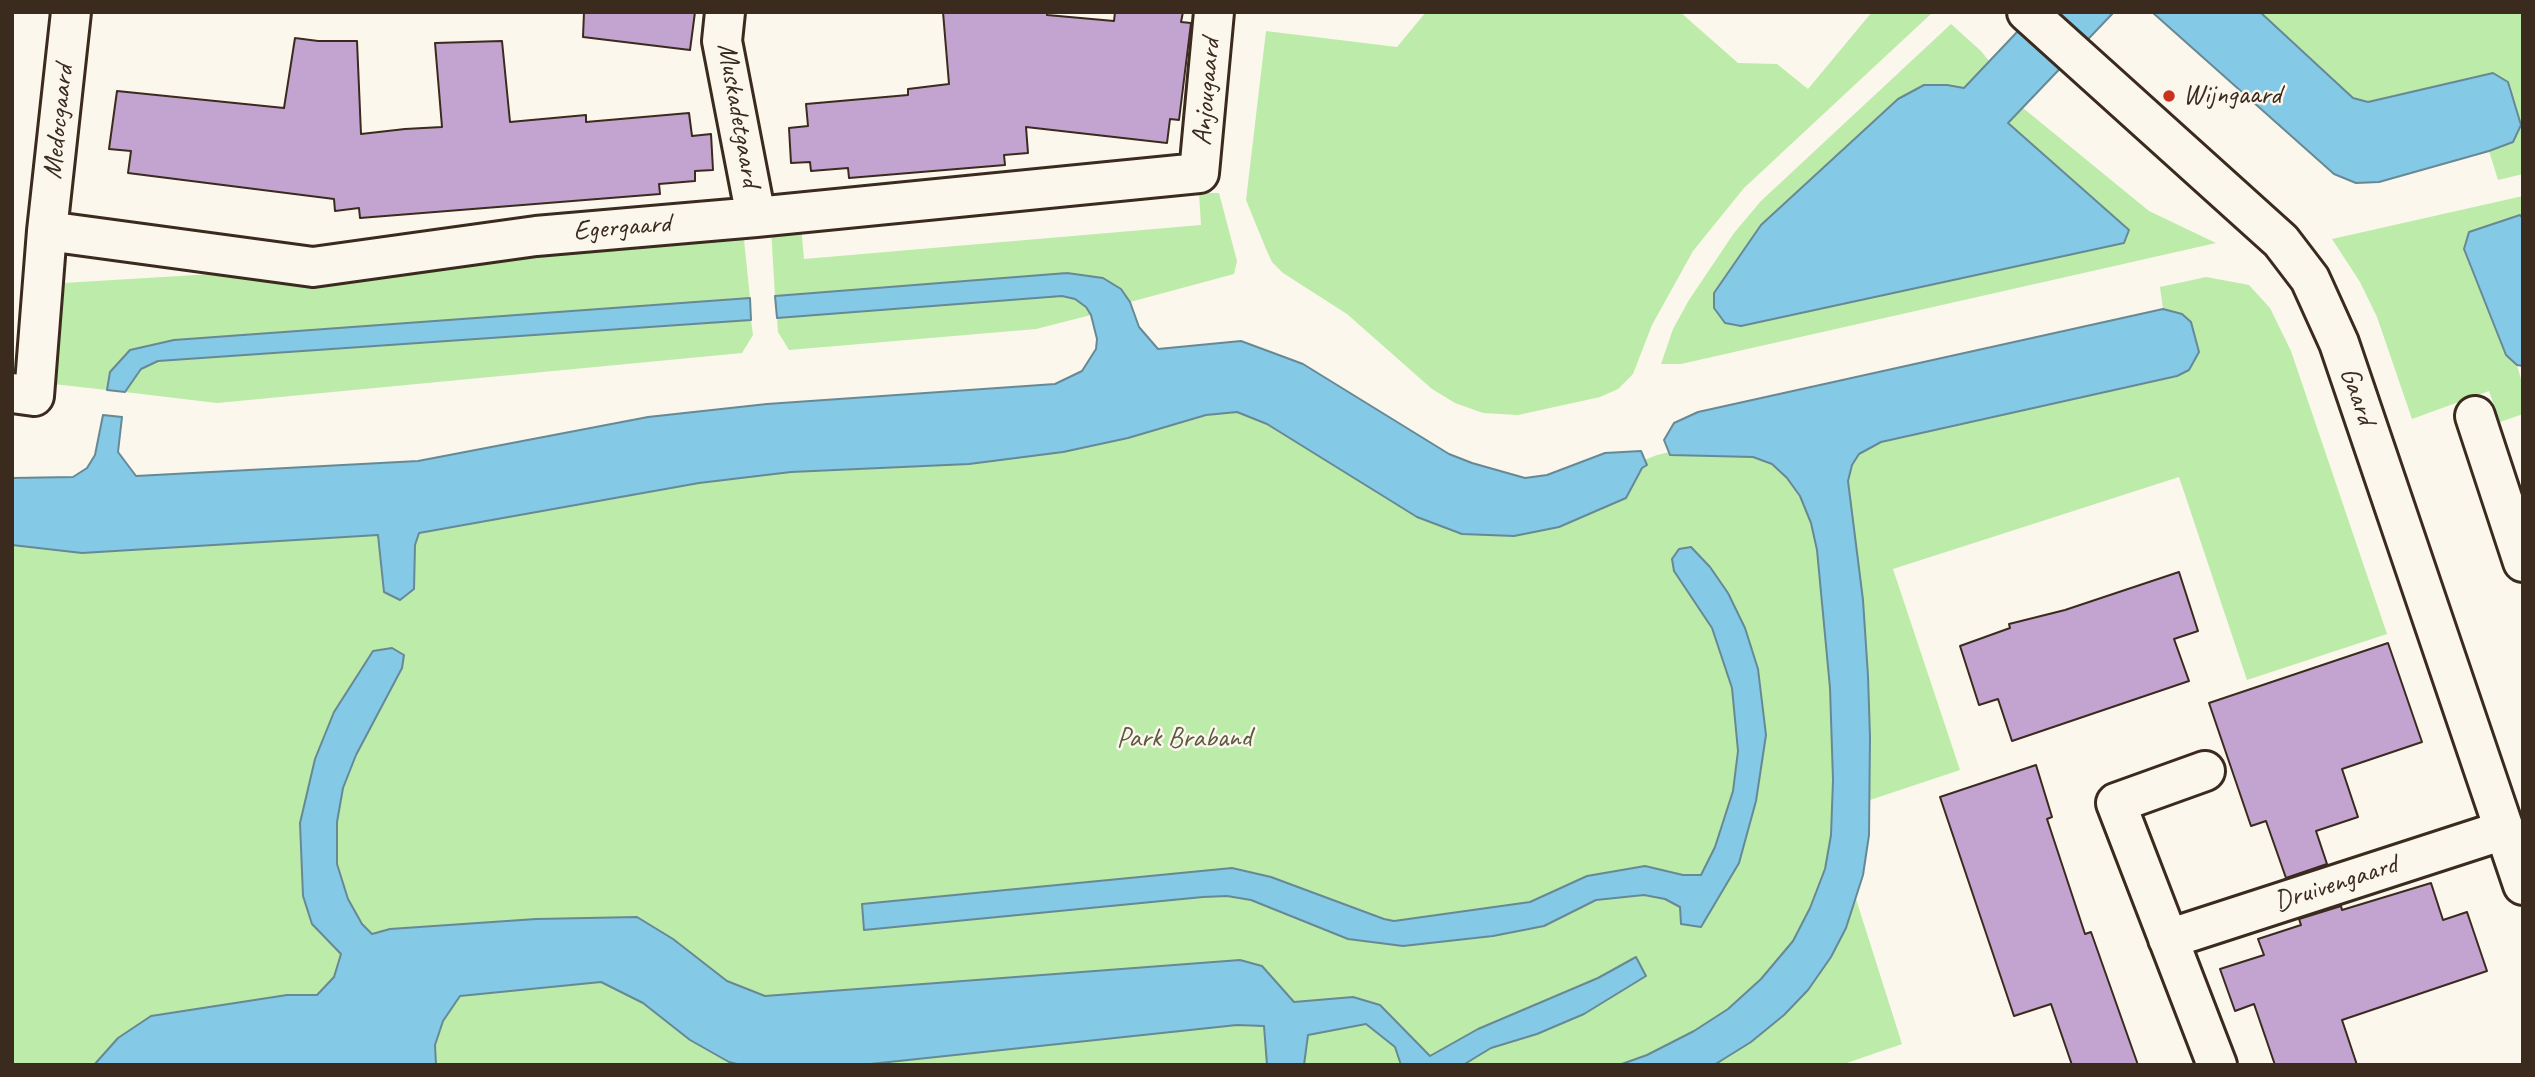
<!DOCTYPE html>
<html>
<head>
<meta charset="utf-8">
<style>
  body { margin:0 }
  #map { position:relative; width:2535px; height:1077px; overflow:hidden; background:#fbf7ec; font-family:Caveat,sans-serif }
  canvas { display:block }
  .frame { position:absolute; inset:0; border:14px solid #3b2a1e; pointer-events:none }
</style>
</head>
<body>
<div id="map">
<canvas width="2535" height="1077"></canvas>
<div class="frame"></div>
</div>
<script>
const ctx = document.querySelector('canvas').getContext('2d');
ctx.lineJoin = 'round';
function paint(path, color) { ctx.fillStyle = color; ctx.fill(path, 'evenodd'); }
const shape = rows => new Path2D(rows.map(r => 'M' + r).join(''));
function stroke(path, color, width, dash) { ctx.strokeStyle = color; ctx.lineWidth = width; ctx.lineCap = dash ? 'butt' : 'round'; ctx.setLineDash(dash || []); ctx.stroke(path); }
function drawText(font, color, halo, rows, align = 'center') {
  ctx.font = font + ' Caveat,sans-serif'; ctx.lineWidth = 5; ctx.setLineDash([]); ctx.textBaseline = 'middle'; ctx.strokeStyle = halo; ctx.fillStyle = color; for (const [text, x, y, turn = 0] of rows) {
    ctx.save(); ctx.translate(x, y); ctx.rotate((+turn || 0) * Math.PI / 180); ctx.textAlign = isNaN(turn) ? turn : align; if (halo) ctx.strokeText(text, 0, 0); ctx.fillText(text, 0, 0); ctx.restore();
  }
}
const green = shape([
  [1426,12,1680,12,1738,63,1777,64,1808,89,1872,12,1933,12,1744,188,1693,251,1652,325,1633,374,1618,389,1600,397,1518,415,1483,413,1455,403,1432,389,1347,314,1283,273,1272,262,1266,249,1246,200,1266,31,1397,47],
  [2260,12,2523,12,2523,174,2498,180,2489,151,2513,142,2353,98],
  [1951,24,1981,51,1989,61,1964,88,1947,85,1898,99,1761,225,1714,293,2128,230,2008,123,2023,108,2149,211,2216,243,1681,364,1661,364,1673,329,1689,300,1734,233,1761,201],
  [1199,193,1219,193,1237,261,1234,274,1130,302,1121,289,1067,273,775,296,771,229,801,225,804,259,1201,225],
  [2523,196,2523,219,2520,216,2464,249,2506,355,2517,365,2523,386,2523,414,2500,422,2489,391,2412,419,2377,317,2360,282,2332,239],
  [743,230,750,298,174,340,110,372,107,390,53,384,63,283,346,266],
  [2206,277,2249,285,2270,308,2291,351,2387,634,2247,680,2179,477,1893,569,1960,770,1870,800,1870,737,1863,600,1848,480,1852,465,1859,454,1881,442,2177,376,2182,314,2163,309,2160,287],
  [1062,296,1075,299,1086,307,1091,315,1036,329,789,350,778,332,777,318],
  [751,320,753,335,742,353,217,403,125,392,141,369,158,361],
  [1229,403,1467,507,1609,474,1657,455,1777,427,1821,467,1849,738,1815,936,1665,1065,12,1065,12,527],
  [1856,899,1902,1044,1841,1065,1714,1065,1751,1042,1784,1015,1808,990,1831,957]
]);
const water = shape([
  [2036,12,2114,12,2008,123,2129,230,2124,243,1741,326,1725,323,1714,308,1714,293,1761,225,1898,99,1924,85,1947,85,1964,88,2036,12],
  [2152,12,2260,12,2353,98,2368,102,2493,73,2508,82,2521,125,2513,142,2489,151,2379,182,2356,183,2334,174,2152,12],
  [2520,215,2523,219,2523,366,2517,365,2506,355,2464,249,2469,232,2520,215],
  [1067,273,1103,278,1121,289,1130,302,1139,327,1158,349,1241,341,1303,364,1449,454,1472,463,1525,478,1547,475,1605,453,1641,451,1647,465,1642,468,1626,498,1559,527,1514,536,1462,534,1417,517,1267,424,1237,412,1206,415,1128,438,1063,452,969,464,791,472,699,483,419,533,415,545,414,589,400,600,384,592,378,535,82,553,12,545,12,478,73,477,87,468,95,455,103,415,122,417,118,452,136,476,418,461,648,417,767,404,1055,384,1082,371,1096,349,1097,339,1091,315,1086,307,1075,299,1062,296,777,318,775,296,1067,273],
  [750,298,751,320,158,361,141,369,125,392,107,390,110,372,130,350,174,340,750,298],
  [2163,309,2182,314,2191,322,2199,352,2189,370,2177,376,1881,442,1859,454,1852,465,1848,481,1863,600,1868,676,1870,737,1869,835,1863,875,1846,928,1831,957,1808,990,1784,1015,1751,1042,1714,1065,1619,1065,1647,1055,1694,1031,1728,1009,1761,979,1793,941,1810,908,1825,869,1831,835,1833,780,1830,688,1817,550,1811,523,1800,496,1787,478,1772,464,1753,457,1670,455,1664,440,1674,423,1698,412,2163,309],
  [1691,547,1710,567,1728,593,1745,628,1758,669,1766,735,1756,801,1739,863,1701,927,1681,924,1680,907,1665,899,1644,895,1596,900,1544,926,1493,936,1403,946,1348,939,1251,900,1227,896,1203,897,864,930,862,904,1232,868,1271,877,1384,919,1394,921,1530,902,1587,876,1645,866,1683,875,1701,875,1715,847,1733,791,1738,751,1732,688,1712,628,1674,571,1672,559,1679,549,1691,547],
  [392,648,404,655,402,668,356,755,343,788,337,822,337,864,348,899,362,924,372,934,390,929,536,919,637,917,673,939,727,981,765,996,1240,960,1262,966,1294,1002,1353,997,1380,1005,1430,1056,1478,1029,1598,978,1636,957,1646,976,1584,1014,1537,1034,1491,1048,1463,1065,1401,1065,1395,1047,1366,1024,1308,1035,1304,1065,1267,1065,1264,1026,1237,1025,861,1065,741,1065,729,1062,690,1040,643,1003,601,982,460,996,443,1021,435,1045,436,1065,94,1065,118,1038,151,1016,287,995,317,995,334,977,341,954,312,924,303,896,300,823,315,759,334,712,373,651,392,648]
]);
const building = shape([
  [584,12,695,12,690,50,583,37,584,12],
  [943,12,1047,12,1047,15,1114,21,1115,12,1183,12,1181,22,1191,23,1179,120,1170,119,1167,143,1026,127,1028,153,1004,155,1005,165,849,178,848,168,811,171,810,162,791,163,789,128,808,126,806,104,908,95,908,89,949,84,943,12],
  [295,38,318,41,357,41,361,134,405,129,442,127,435,43,502,41,510,122,586,115,586,122,689,113,692,136,711,134,713,170,695,171,695,181,659,184,660,194,360,218,359,208,335,211,334,199,128,173,131,151,109,149,117,91,284,108,295,38],
  [2179,572,2198,631,2174,639,2189,681,2012,741,1998,699,1979,705,1960,646,2010,628,2009,624,2065,610,2179,572],
  [2388,643,2422,742,2342,769,2358,817,2316,831,2327,864,2286,878,2266,821,2251,826,2209,703,2388,643],
  [2036,765,2052,817,2047,819,2085,934,2091,932,2138,1065,2072,1065,2051,1004,2014,1016,1940,797,2036,765],
  [2431,883,2443,920,2467,912,2487,971,2342,1020,2357,1065,2275,1065,2254,1004,2235,1011,2220,969,2264,955,2258,939,2301,925,2299,919,2341,906,2342,910,2431,883]
]);
const street = shape([
  [725,12,722,41,756,217],
  [47,231,313,267,536,236,756,217,1199,173,1214,12],
  [12,393,34,396,47,231,71,12],
  [2475,416,2523,562],
  [2205,771,2116,803,2217,1065],
  [2168,939,2504,830]
]);
const secondary = shape([
  [2027,12,2281,241,2310,279,2339,343,2523,885]
]);
const markers = [
  [2169,96,7,"#c8321e"]
];
const streetNames = [
  ["Anjougaard",1207,92,-85],
  ["Muskadetgaard",738,115,80],
  ["Medocgaard",59,122,-84],
  ["Egergaard",622,228,-5],
  ["Gaard",2357,396,71],
  ["Druivengaard",2336,884,-18]
];
const poiNames = [
  ["Wijngaard",2183,96]
];
const parkNames = [
  ["Park Braband",1184,739]
];
paint(green, '#bdeba9');
paint(water, '#84c9e5');
stroke(water, '#678995', 2);
paint(building, '#c3a4d0');
stroke(building, '#3b2a1e', 2);
stroke(street, '#3b2a1e', 44);
stroke(secondary, '#3b2a1e', 44);
stroke(street, '#fbf7ec', 38);
stroke(secondary, '#fbf7ec', 38);
for (const [x, y, r, color] of markers) { const dot = new Path2D(); dot.arc(x, y, r, 0, 2 * Math.PI); ctx.fillStyle = color; ctx.fill(dot); stroke(dot, '#fbf7ec', 2.5); }
drawText('28px', '#3b2a1e', '#fbf7ec', streetNames);
drawText('28px', '#3b2a1e', '#fbf7ec', poiNames, 'left');
drawText('28px', '#5c5a41', '#fbf7ec', parkNames);
</script>
</body>
</html>
